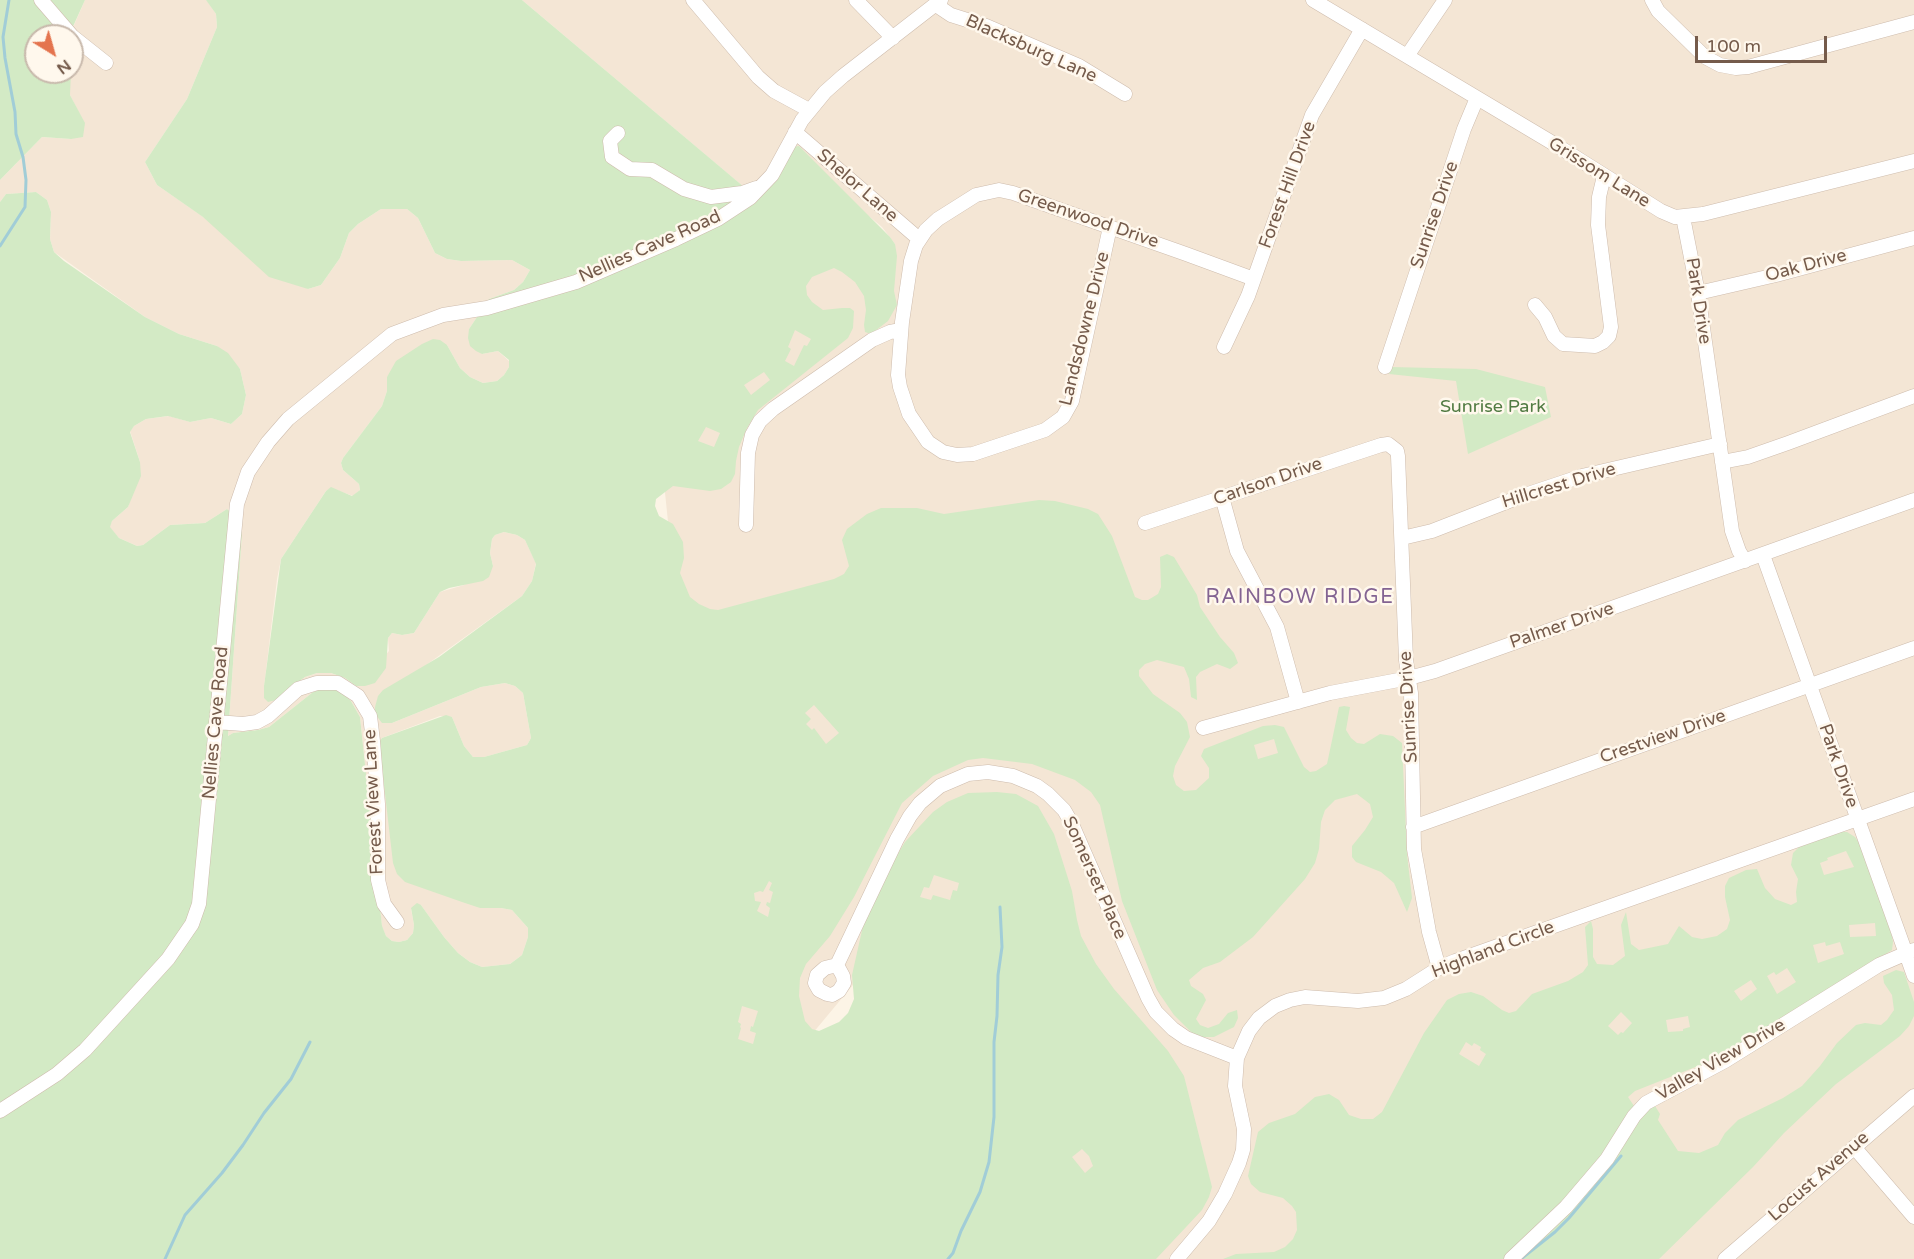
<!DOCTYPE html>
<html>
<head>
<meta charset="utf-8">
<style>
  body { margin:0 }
  #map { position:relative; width:1914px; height:1259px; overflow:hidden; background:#fcf4e6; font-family:"Varela Round",sans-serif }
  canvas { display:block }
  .north { position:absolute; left:24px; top:24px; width:60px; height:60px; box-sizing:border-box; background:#fff8ed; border:2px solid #c8b9ac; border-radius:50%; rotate:143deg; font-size:16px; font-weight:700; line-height:24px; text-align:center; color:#755b4b }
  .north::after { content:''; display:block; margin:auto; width:21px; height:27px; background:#e4744e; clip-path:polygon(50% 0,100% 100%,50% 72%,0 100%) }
  .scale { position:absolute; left:1695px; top:36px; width:132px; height:27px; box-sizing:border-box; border:3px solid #755b4b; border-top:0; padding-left:8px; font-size:18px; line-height:21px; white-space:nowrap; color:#755b4b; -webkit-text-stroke:4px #fff8ed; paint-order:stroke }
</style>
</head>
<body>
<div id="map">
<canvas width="1914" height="1259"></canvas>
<div class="north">N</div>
<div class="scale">100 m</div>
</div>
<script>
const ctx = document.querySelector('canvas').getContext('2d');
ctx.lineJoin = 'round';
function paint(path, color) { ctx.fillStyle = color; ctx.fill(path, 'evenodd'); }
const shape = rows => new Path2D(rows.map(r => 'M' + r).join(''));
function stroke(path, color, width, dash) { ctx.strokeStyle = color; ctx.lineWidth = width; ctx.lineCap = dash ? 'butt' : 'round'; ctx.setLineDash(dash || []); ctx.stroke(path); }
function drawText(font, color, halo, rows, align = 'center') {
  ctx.font = font + ' "Varela Round",sans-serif'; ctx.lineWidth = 5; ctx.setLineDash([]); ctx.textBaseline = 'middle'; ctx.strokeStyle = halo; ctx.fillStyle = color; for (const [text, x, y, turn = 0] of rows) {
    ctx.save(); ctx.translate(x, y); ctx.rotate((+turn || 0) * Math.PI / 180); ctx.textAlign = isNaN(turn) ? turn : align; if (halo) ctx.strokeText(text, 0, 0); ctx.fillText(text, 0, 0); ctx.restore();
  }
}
const residential = shape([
  [85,0,206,0,208,2,216,14,217,27,187,99,145,162,157,185,308,289,321,285,340,258,349,233,358,224,381,209,407,209,418,218,435,253,447,259,461,261,512,260,530,270,523,282,514,290,489,299,469,329,482,354,498,351,509,361,509,367,504,375,497,381,483,383,470,377,460,368,447,345,387,377,387,391,382,406,343,458,341,463,343,470,359,484,360,490,353,496,331,488,326,491,281,559,277,579,264,687,264,698,276,700,283,693,305,677,317,673,331,673,345,678,356,686,389,651,388,638,392,633,402,635,414,633,440,592,464,585,493,566,490,553,492,539,495,535,504,532,517,535,525,540,536,563,532,581,522,596,422,668,392,723,481,687,505,683,515,686,523,693,531,738,527,745,484,757,473,757,464,746,452,717,440,716,382,738,379,742,480,908,501,908,512,910,528,928,528,937,522,955,510,964,482,967,470,962,458,953,444,937,421,905,411,909,414,925,413,933,407,940,399,942,392,941,386,936,382,927,360,717,351,701,313,692,269,727,258,730,233,733,228,736,242,534,227,509,205,523,170,525,143,545,137,546,119,538,109,527,112,521,128,507,140,462,130,431,134,426,146,419,169,416,190,422,211,418,231,424,242,414,246,395,240,369,217,346,179,334,145,317,54,252,50,239,51,212,47,200,36,192,6,194,0,202,0,180,42,137,71,139,84,123,70,95,69,82,73,56,71,32],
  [522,0,1914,0,1914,1259,997,1259,902,926,758,1099,728,1097,657,416,780,298,839,256,895,244,882,227,870,217,764,177,752,186,745,188]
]);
const green = shape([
  [0,0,85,0,71,31,71,36,36,36,36,72,71,72,70,95,85,123,83,137,71,139,42,137,0,180],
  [206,0,522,0,744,187,752,186,764,177,782,148,799,146,890,237,895,244,897,256,894,291,897,305,888,321,871,334,865,332,864,325,866,310,864,296,855,282,842,272,834,268,812,277,806,286,807,295,812,302,823,310,842,308,850,308,854,311,853,328,848,338,758,410,747,428,739,447,736,461,735,474,731,482,721,489,710,491,673,486,656,499,655,506,659,516,673,524,683,542,684,558,680,573,690,597,699,604,710,609,718,610,834,579,844,574,849,566,842,540,847,529,867,514,881,508,917,508,944,514,1039,500,1055,501,1088,509,1098,514,1112,536,1135,597,1142,600,1148,600,1158,594,1161,587,1160,557,1167,554,1174,557,1197,595,1200,607,1220,637,1234,653,1238,663,1230,669,1217,664,1200,672,1196,677,1197,700,1191,697,1189,679,1184,667,1157,660,1145,664,1139,670,1139,676,1153,694,1180,713,1187,722,1190,737,1175,766,1173,776,1176,785,1184,791,1196,790,1209,778,1209,768,1201,756,1204,749,1263,726,1275,725,1284,727,1304,767,1310,772,1316,771,1327,764,1339,707,1344,706,1350,707,1346,730,1351,738,1357,743,1364,744,1380,734,1393,736,1402,743,1407,854,1412,898,1407,912,1394,883,1381,872,1356,862,1352,857,1352,846,1365,830,1373,817,1370,804,1357,794,1335,800,1325,810,1321,822,1319,849,1315,863,1305,879,1253,937,1220,962,1203,968,1189,980,1191,986,1203,994,1206,1000,1196,1019,1200,1025,1208,1028,1219,1024,1228,1013,1237,1010,1238,1018,1234,1027,1214,1037,1196,1037,1174,1015,1157,990,1122,901,1100,805,1091,792,1075,780,1032,764,983,758,968,760,933,776,902,803,854,897,830,936,806,964,800,978,799,996,805,1021,812,1029,819,1031,839,1022,848,1013,854,999,852,975,865,917,887,872,905,842,933,812,947,802,968,793,997,792,1016,794,1038,806,1054,834,1072,891,1077,920,1081,936,1096,964,1114,989,1168,1051,1184,1076,1212,1187,1209,1197,1202,1210,1156,1259,0,1259,0,202,6,194,36,192,47,200,51,212,50,239,54,252,64,261,145,317,179,334,217,346,228,353,240,369,246,395,242,414,231,424,211,418,190,422,168,416,146,419,134,426,130,432,140,462,141,476,128,507,112,521,110,527,119,538,137,546,143,545,170,525,205,523,227,509,241,522,242,534,228,736,233,733,258,730,269,727,313,692,322,689,338,690,344,694,351,701,360,717,382,926,386,936,392,941,399,942,407,940,413,933,414,925,411,908,417,903,421,905,444,937,458,953,470,962,482,967,510,964,522,955,528,937,528,928,512,910,501,908,480,908,462,902,405,882,397,874,393,863,379,742,382,738,446,715,452,717,464,746,473,757,484,757,527,745,531,738,523,693,515,686,505,683,481,687,392,723,382,723,375,714,375,707,378,696,383,690,439,657,522,596,532,581,536,564,525,540,517,535,504,532,495,535,492,539,490,553,493,566,489,577,483,581,449,588,440,592,414,633,402,635,392,633,388,638,386,668,375,683,365,686,356,686,345,678,331,673,317,673,305,677,283,693,276,700,268,702,264,698,264,686,281,559,326,491,331,487,352,496,360,490,359,484,343,470,341,463,343,458,382,406,387,391,387,377,396,361,422,344,433,339,440,340,447,345,460,368,470,377,483,383,497,381,504,375,509,367,509,360,498,351,482,354,476,351,470,346,468,338,469,329,489,299,514,290,523,282,530,270,512,260,461,261,447,259,435,253,418,218,407,209,381,209,358,224,349,233,340,258,321,285,308,289,269,277,203,217,157,185,145,162,187,99,217,27,216,14],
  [795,330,811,339,807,346,804,345,794,366,785,361,791,349,788,347],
  [764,372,770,380,751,395,744,385],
  [706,427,720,433,714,447,698,441],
  [814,705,839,733,826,744,814,728,812,730,806,724,811,719,805,713],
  [1274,739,1278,753,1258,759,1254,745],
  [934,875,959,883,957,891,953,890,950,900,933,895,931,900,920,897,924,887,929,888],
  [769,881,772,883,769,890,773,892,770,903,767,902,766,905,770,908,768,917,757,911,761,902,755,901,754,893,760,891,763,892],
  [742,1006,758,1011,753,1027,751,1026,750,1031,756,1033,753,1044,738,1039,741,1028,740,1027,741,1024,738,1022],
  [1082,1149,1089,1156,1093,1166,1085,1173,1072,1157],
  [1391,367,1476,369,1545,387,1551,417,1468,454,1456,381,1389,374],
  [1840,832,1847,832,1855,837,1859,843,1891,931,1893,942,1892,950,1754,1037,1708,1062,1635,1091,1628,1097,1634,1106,1655,1106,1660,1114,1658,1120,1678,1151,1699,1153,1718,1145,1725,1133,1738,1120,1783,1098,1802,1086,1820,1066,1837,1043,1856,1025,1865,1023,1881,1025,1887,1020,1894,1010,1892,995,1884,983,1883,976,1896,970,1904,972,1914,1002,1914,1016,1909,1026,1900,1036,1836,1084,1784,1133,1753,1167,1659,1259,1223,1259,1236,1254,1274,1252,1285,1247,1293,1239,1297,1230,1296,1212,1292,1206,1283,1198,1260,1192,1251,1184,1248,1176,1258,1132,1269,1123,1295,1114,1315,1097,1329,1094,1339,1100,1349,1115,1361,1119,1373,1119,1382,1112,1424,1033,1447,1000,1459,994,1471,992,1483,996,1502,1010,1509,1013,1516,1011,1532,994,1568,981,1583,972,1588,965,1585,927,1591,921,1593,929,1593,957,1597,964,1613,965,1625,956,1621,925,1626,912,1631,944,1639,950,1668,944,1679,926,1692,937,1702,939,1717,936,1727,929,1730,920,1725,897,1725,886,1729,878,1746,870,1757,869,1765,888,1775,899,1791,905,1797,902,1796,892,1798,879,1791,865,1793,853,1799,847],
  [1846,851,1854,867,1824,875,1820,863,1828,860,1827,858,1832,856],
  [1875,923,1876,936,1850,937,1849,925],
  [1825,942,1826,946,1840,942,1844,954,1818,963,1813,945],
  [1787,968,1796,982,1777,994,1767,976,1774,972,1776,975],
  [1751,980,1757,989,1741,1001,1734,991],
  [1621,1012,1632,1023,1623,1033,1621,1032,1618,1035,1608,1026],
  [1688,1016,1690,1027,1683,1029,1683,1031,1668,1032,1666,1020],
  [1466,1042,1472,1046,1474,1043,1481,1047,1480,1050,1486,1054,1479,1066,1459,1054]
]);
const stream = shape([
  [0,246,25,207,26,180,23,157,16,134,15,112,5,58,3,37,9,0],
  [165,1259,185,1215,222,1173,243,1145,264,1113,291,1079,310,1042],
  [948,1259,953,1253,961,1231,980,1192,989,1162,994,1117,994,1042,997,1016,998,975,1002,947,1000,907],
  [1521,1259,1555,1232,1569,1218,1621,1156]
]);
const minor = shape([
  [41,0,72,36],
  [693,0,758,77,774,91,809,110],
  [856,0,893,38],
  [1313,0,1556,145,1661,211,1675,217,1703,214,1914,161],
  [1652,0,1658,11,1705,57,1720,65,1736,68,1748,67,1914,22],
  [936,5,951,15,986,26,1079,66,1125,94],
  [72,36,106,63],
  [1407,56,1445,0],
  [795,132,919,239],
  [618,133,610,141,612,157,630,169,652,170,684,189,711,197,742,193,756,188],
  [1683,217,1698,293,1732,531,1739,551,1745,561],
  [1110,227,1072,401,1063,417,1045,430,973,454,957,455,943,452,928,442,909,414,900,387,898,375,902,322,911,261,916,245,926,230,938,219,976,195,999,190,1013,193,1186,254,1254,279],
  [1698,293,1776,275,1914,238],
  [1535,305,1545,317,1554,336,1563,344,1595,346,1603,342,1609,336,1611,327,1598,225,1599,197,1604,176],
  [1224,347,1248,296,1312,115,1362,29],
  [1385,367,1464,129,1477,98],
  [1722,462,1748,457,1788,443,1914,396],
  [1222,497,1237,551,1277,627,1298,702],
  [1145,523,1381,445,1388,444,1397,451,1398,456,1406,660,1411,693,1414,849,1429,932,1439,968],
  [746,525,748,453,752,435,760,421,773,409,872,340,890,332,901,330],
  [1402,538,1432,531,1522,496,1582,476,1720,444],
  [1763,555,1914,976],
  [216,722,243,724,257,722,268,716,298,689,317,683,338,683,358,696,370,716,373,741,378,804,378,880,384,904,397,922],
  [1203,728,1330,693,1409,678,1435,671,1914,500],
  [1413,827,1914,648],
  [837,965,843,976,844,983,839,991,832,995,827,994,819,990,815,983,817,975,825,968,837,965,897,839,910,816,920,803,940,786,968,774,988,772,1013,776,1037,786,1048,794,1064,810,1071,822,1148,998,1156,1012,1173,1029,1186,1038,1237,1058],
  [0,1111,57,1074,85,1050,168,959,192,924,199,904,237,504,248,472,268,442,288,419,392,334,443,315,487,308,576,282,676,239,718,219,750,198,772,175,802,120,825,92,843,76,941,0],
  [1854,1147,1914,1217],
  [1177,1259,1209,1221,1225,1194,1239,1163,1243,1150,1244,1129,1235,1086,1237,1058,1249,1031,1259,1018,1275,1006,1290,1000,1305,997,1358,1001,1384,998,1406,989,1439,968,1455,961,1914,799],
  [1511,1259,1566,1207,1607,1159,1634,1116,1646,1103,1725,1061,1879,965,1914,950],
  [1725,1259,1914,1096]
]);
const streetNames = [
  ["Blacksburg Lane",1031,49,24],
  ["Grissom Lane",1599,173,32],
  ["Forest Hill Drive",1288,185,-70],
  ["Shelor Lane",857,186,41],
  ["Sunrise Drive",1435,215,-71],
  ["Greenwood Drive",1088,219,19],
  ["Nellies Cave Road",650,247,-24],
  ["Oak Drive",1806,266,-15],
  ["Park Drive",1698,301,81],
  ["Landsdowne Drive",1085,329,-76],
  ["Carlson Drive",1268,482,-19],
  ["Hillcrest Drive",1559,486,-17],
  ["Palmer Drive",1562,626,-19],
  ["Sunrise Drive",1409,707,-93],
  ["Nellies Cave Road",216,723,-85],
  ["Crestview Drive",1663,737,-19],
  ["Park Drive",1838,766,71],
  ["Forest View Lane",374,802,-93],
  ["Somerset Place",1094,878,66],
  ["Highland Circle",1493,950,-21],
  ["Valley View Drive",1721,1060,-30],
  ["Locust Avenue",1819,1177,-41]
];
const parkNames = [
  ["Sunrise Park",1493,407]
];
const neighbourhoodNames = [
  ["RAINBOW RIDGE",1300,598]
];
paint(residential, '#f4e6d5');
paint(green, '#d3eac5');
stroke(stream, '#a1cdd7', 3);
stroke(minor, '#cebcad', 15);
stroke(minor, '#fff', 14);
drawText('18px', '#755b4b', '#fff8ed', streetNames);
drawText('18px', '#527b43', '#fff8ed', parkNames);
ctx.letterSpacing = '1.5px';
drawText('20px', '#836392', '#fff8ed', neighbourhoodNames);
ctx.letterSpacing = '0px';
</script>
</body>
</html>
